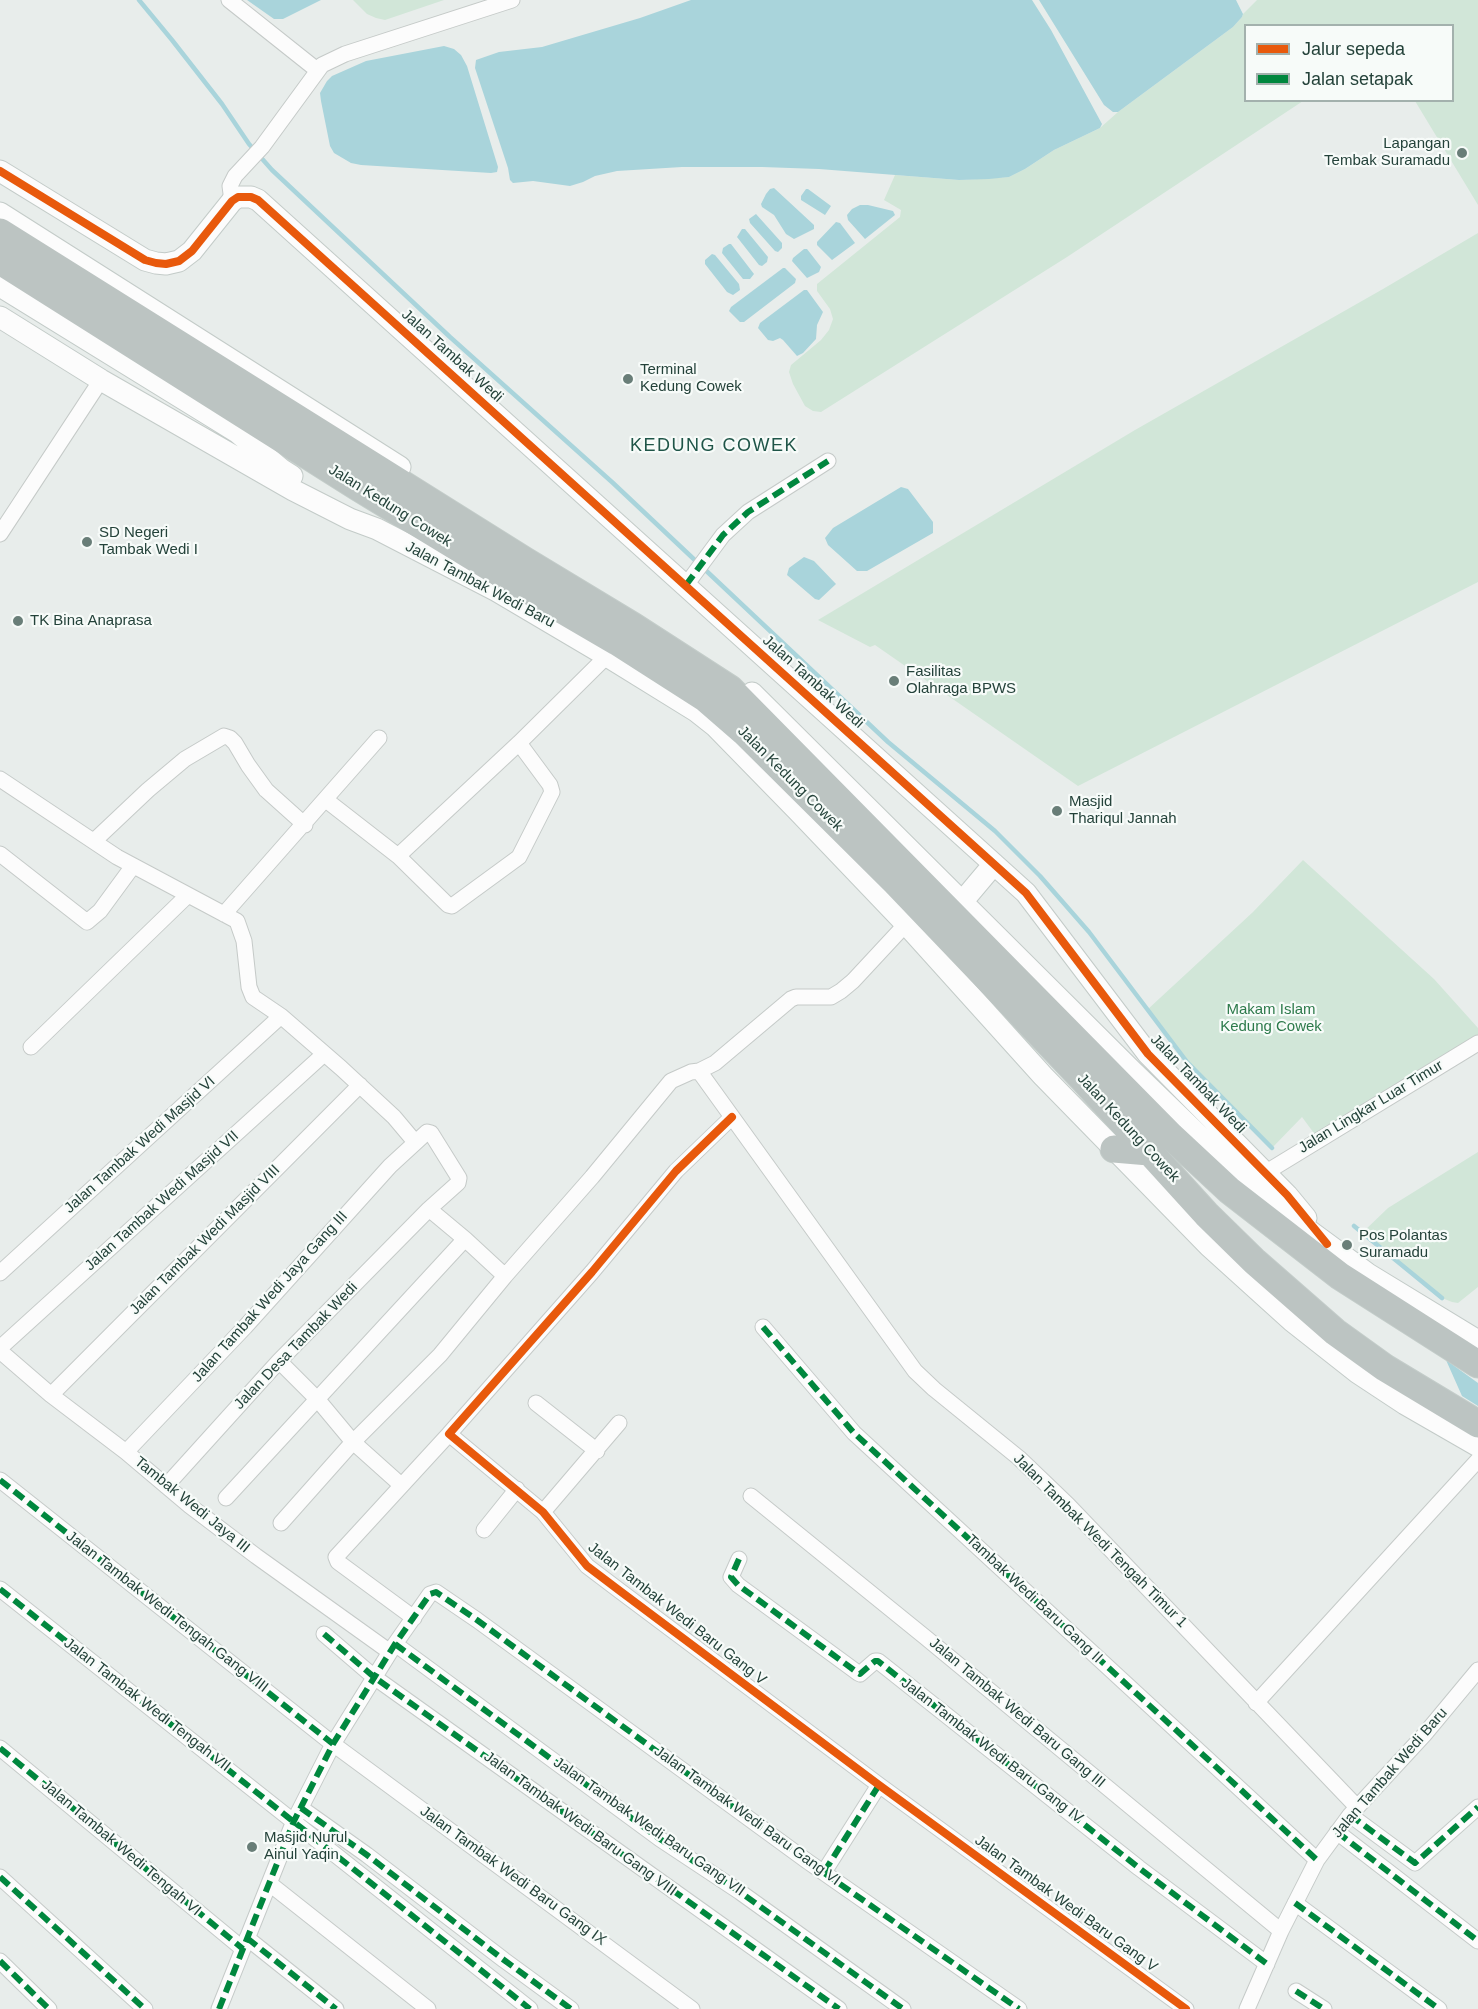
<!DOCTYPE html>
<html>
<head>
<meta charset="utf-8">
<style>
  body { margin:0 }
  #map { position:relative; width:1478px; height:2009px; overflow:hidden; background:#e8edeb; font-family:Helvetica,sans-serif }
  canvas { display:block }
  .legend { position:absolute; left:1244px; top:24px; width:210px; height:78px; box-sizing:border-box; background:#f7fbf9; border:2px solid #a3b1ad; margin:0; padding:8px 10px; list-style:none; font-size:18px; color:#24423a }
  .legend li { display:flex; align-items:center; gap:12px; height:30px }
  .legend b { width:30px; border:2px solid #a3b1ad }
</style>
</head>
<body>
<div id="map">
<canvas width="1478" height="2009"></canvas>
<ul class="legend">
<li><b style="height:8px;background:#e8590c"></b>Jalur sepeda</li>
<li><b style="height:8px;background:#00873e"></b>Jalan setapak</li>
</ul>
</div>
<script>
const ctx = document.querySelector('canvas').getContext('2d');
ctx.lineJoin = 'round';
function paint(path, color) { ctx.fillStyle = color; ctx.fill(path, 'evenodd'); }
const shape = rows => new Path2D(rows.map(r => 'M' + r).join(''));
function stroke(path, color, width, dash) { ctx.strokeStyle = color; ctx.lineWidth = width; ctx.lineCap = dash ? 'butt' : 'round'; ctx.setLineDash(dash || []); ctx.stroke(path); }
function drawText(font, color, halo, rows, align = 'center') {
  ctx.font = font + ' Helvetica,sans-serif'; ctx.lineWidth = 4.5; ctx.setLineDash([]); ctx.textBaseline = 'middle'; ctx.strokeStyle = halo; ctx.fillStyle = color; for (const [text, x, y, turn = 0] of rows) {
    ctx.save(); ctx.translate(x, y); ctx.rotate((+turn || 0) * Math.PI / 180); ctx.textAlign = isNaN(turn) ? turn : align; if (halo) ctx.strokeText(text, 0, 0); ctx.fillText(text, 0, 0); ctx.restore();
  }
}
const green = shape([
  [353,0,444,0,385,20,376,18,367,14],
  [1257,0,1478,0,1478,205,1415,101,1452,100,1452,26,1246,26,1246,100,1303,101,1067,257,821,412,813,411,805,406,793,384,789,372,791,365,821,340,829,330,833,319,830,309,817,291,817,284,900,217,901,210,884,200,895,175,959,180,1009,177,1025,169,1054,150,1100,128,1118,112,1233,27,1242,17,1243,14],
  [1478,233,1478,582,1078,786,875,645,870,647,818,620,1135,430,1383,289],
  [1303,860,1434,979,1478,1028,1478,1043,1319,1140,1302,1117,1272,1148,1187,1062,1147,1010,1253,912],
  [1478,1152,1478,1287,1458,1303,1452,1302,1442,1298,1362,1233,1388,1208]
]);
const water = shape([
  [247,0,321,0,283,19,274,19],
  [691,0,1032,0,1051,30,1102,124,1100,128,1054,150,1025,169,1009,177,989,179,959,180,819,169,762,167,682,167,617,171,595,176,583,182,570,186,533,181,513,183,510,180,508,168,475,68,476,60,499,52,542,47,640,18],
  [1039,0,1236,0,1243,14,1242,17,1233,27,1118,112,1113,112,1104,105],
  [444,46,454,49,461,55,467,66,498,167,497,172,491,173,361,165,351,163,334,153,330,146,321,101,320,93,327,81,332,76,366,61],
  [774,188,814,225,814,229,794,239,786,234,774,215,762,207,761,204,766,194,770,189],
  [806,189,808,189,831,206,825,215,801,200,801,196],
  [860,205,868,205,893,211,895,215,865,239,848,220,847,215,852,209],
  [756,214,782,243,782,248,778,252,775,251,750,223,749,219],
  [836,222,840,223,855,243,832,260,817,245,817,242],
  [742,229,745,229,768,257,767,262,762,266,759,265,737,237],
  [729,244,731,244,754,274,750,279,743,279,722,253,723,248],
  [804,249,807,249,821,267,819,272,807,278,792,261,793,258],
  [712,254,715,255,739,284,740,290,733,295,727,292,705,264,705,260],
  [783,268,785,268,796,279,795,283,744,322,740,322,729,311,731,307],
  [804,290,807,290,823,312,817,325,816,339,803,353,797,356,783,340,780,338,773,341,768,340,758,328,760,323],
  [901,487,908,489,933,522,933,533,867,571,857,571,828,545,825,538,833,528],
  [804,557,814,561,836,584,819,600,815,599,787,575,789,568],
  [1446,1360,1478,1383,1478,1406,1462,1396]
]);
const stream = shape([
  [139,0,172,40,222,104,249,144,272,170,450,337,613,483,888,742,995,831,1040,876,1089,932,1187,1062,1272,1148],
  [1354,1226,1442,1298]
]);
const street = shape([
  [229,0,317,70],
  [232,201,230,186,235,176,262,147,322,65,345,54,512,0],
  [0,534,101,380],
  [686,585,723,535,748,512,828,461],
  [0,779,117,857,237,921,244,941,249,987,253,997,281,1016,341,1068,394,1117,415,1142],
  [326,800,398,856,448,905,452,906,519,857,552,792,550,785,519,743],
  [94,841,148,790,185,759,224,736,230,738,235,743,248,765,266,790,305,825],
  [0,854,87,922,100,911,133,866],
  [398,856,519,743,607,656],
  [224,914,379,738],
  [31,1047,187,896],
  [699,1071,915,1371,934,1389,1019,1458,1068,1505,1357,1807],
  [732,1117,676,1171,592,1272,449,1434,543,1512,587,1566,620,1591,879,1785,1186,2009],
  [1265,1173,1478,1043],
  [429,1209,465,1239,505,1276],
  [0,1273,281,1016],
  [763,1327,854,1433,1317,1860],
  [0,1348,324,1054],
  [0,1351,51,1395,126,1452,190,1506,256,1556,390,1652],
  [279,1361,318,1400,353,1442,401,1485],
  [51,1395,360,1085],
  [536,1403,597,1451],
  [126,1452,245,1327,390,1166,427,1132,431,1133,459,1178,458,1183,429,1209,279,1361,166,1486],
  [0,1480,333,1744,692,2009],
  [751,1496,925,1637,1281,1931],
  [226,1498,465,1239],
  [543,1512,619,1423],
  [281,1523,353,1442,440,1355,505,1276,592,1177,671,1081,691,1072,699,1071,715,1063,791,999,796,997,831,997,841,991,853,981,906,924],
  [484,1530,517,1489],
  [739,1559,731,1577,738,1585,858,1673,860,1674,875,1661,878,1661,1139,1868,1267,1964],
  [0,1589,530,2009],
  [414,1618,338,1562,336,1557,449,1434],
  [324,1634,374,1677,839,2009],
  [395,1644,660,1839,740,1892,903,2009],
  [1256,1703,1478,1460],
  [0,1748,243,1949],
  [301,1808,367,1855,504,1960,571,2009],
  [1350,1815,1415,1863,1478,1807],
  [1337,1832,1478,1941],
  [824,1872,879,1785],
  [0,1877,145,2009],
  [270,1884,428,2009],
  [1295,1903,1439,2009],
  [247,1938,336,2009],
  [0,1961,49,2009],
  [1296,1991,1324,2009],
  [219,2009,294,1821,333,1744,395,1644,430,1594,436,1592,477,1620,807,1861,1019,2009],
  [1247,2009,1281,1931,1317,1860,1350,1815,1424,1735,1478,1670]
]);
const secondary = shape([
  [0,171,145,260,156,263,166,264,179,261,192,251,232,201,238,197,251,197,258,200,1026,893,1148,1054,1287,1195,1306,1218],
  [0,213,400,467],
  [0,286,237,432,281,469,292,476],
  [0,317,101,380,293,490,350,519,377,529,497,591,607,656,696,711,715,726,798,811,906,924,1043,1076,1209,1246,1292,1321,1358,1373,1405,1404,1478,1446],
  [752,693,1131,1070,1244,1179,1277,1207,1368,1274,1478,1341],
  [962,902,994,864]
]);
const highway = shape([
  [0,232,525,561,634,627,730,689,1171,1136,1229,1190,1340,1276,1478,1364],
  [0,261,358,487,514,582,617,642,706,699,744,732,895,882,1084,1080,1206,1214,1255,1262,1335,1332,1385,1368,1478,1424],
  [1114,1149,1149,1152]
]);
const quiet = shape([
  [686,585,723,535,748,512,828,461],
  [763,1327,854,1433,1317,1860],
  [0,1480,333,1744],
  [739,1559,731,1577,738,1585,858,1673,860,1674,875,1661,878,1661,1139,1868,1267,1964],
  [0,1589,530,2009],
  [324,1634,374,1677,839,2009],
  [395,1644,660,1839,740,1892,903,2009],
  [0,1748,243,1949],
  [301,1808,367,1855,504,1960,571,2009],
  [1350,1815,1415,1863,1478,1807],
  [1337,1832,1478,1941],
  [824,1872,879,1785],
  [0,1877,145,2009],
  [1295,1903,1439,2009],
  [247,1938,336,2009],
  [0,1961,49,2009],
  [1296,1991,1324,2009],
  [219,2009,294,1821,333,1744,395,1644,430,1594,436,1592,477,1620,807,1861,1019,2009]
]);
const cycleway = shape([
  [0,171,145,260,156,263,166,264,179,261,192,251,232,201,238,197,251,197,258,200,1026,893,1148,1054,1287,1195,1327,1244],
  [732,1117,676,1171,592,1272,449,1434,543,1512,587,1566,620,1591,879,1785,1186,2009]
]);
const markers = [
  [1462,153,6,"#697e78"],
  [628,379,6,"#697e78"],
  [87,542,6,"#697e78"],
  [18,621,6,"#697e78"],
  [894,681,6,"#697e78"],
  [1057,811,6,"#697e78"],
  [1347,1245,6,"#697e78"],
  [252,1847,6,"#697e78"]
];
const poiNames = [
  ["Lapangan",1450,144,"right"],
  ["Tembak Suramadu",1450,161,"right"],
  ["Terminal",640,370],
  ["Kedung Cowek",640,387],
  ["SD Negeri",99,533],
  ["Tambak Wedi I",99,550],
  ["TK Bina Anaprasa",30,621],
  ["Fasilitas",906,672],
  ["Olahraga BPWS",906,689],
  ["Masjid",1069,802],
  ["Thariqul Jannah",1069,819],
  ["Pos Polantas",1359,1236],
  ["Suramadu",1359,1253],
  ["Masjid Nurul",264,1838],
  ["Ainul Yaqin",264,1855]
];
const streetNames = [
  ["Jalan Tambak Wedi",452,356,42],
  ["Jalan Kedung Cowek",390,506,32],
  ["Jalan Tambak Wedi Baru",480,585,28],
  ["Jalan Tambak Wedi",813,682,42],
  ["Jalan Kedung Cowek",790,779,45],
  ["Jalan Tambak Wedi",1198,1084,46],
  ["Jalan Lingkar Luar Timur",1371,1107,-31],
  ["Jalan Kedung Cowek",1128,1128,47],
  ["Jalan Tambak Wedi Masjid VI",140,1145,-42],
  ["Jalan Tambak Wedi Masjid VII",162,1201,-42],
  ["Jalan Tambak Wedi Masjid VIII",205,1240,-45],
  ["Jalan Tambak Wedi Jaya Gang III",270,1297,-48],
  ["Jalan Desa Tambak Wedi",296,1346,-46],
  ["Tambak Wedi Jaya III",192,1505,39],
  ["Jalan Tambak Wedi Tengah Timur 1",1100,1541,45],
  ["Tambak Wedi Baru Gang II",1034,1599,43],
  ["Jalan Tambak Wedi Tengah Gang VIII",167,1612,38],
  ["Jalan Tambak Wedi Baru Gang V",677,1614,38],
  ["Jalan Tambak Wedi Tengah VII",147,1705,38],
  ["Jalan Tambak Wedi Baru Gang III",1017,1713,40],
  ["Jalan Tambak Wedi Baru Gang IV",992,1751,38],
  ["Jalan Tambak Wedi Baru",1390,1773,-49],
  ["Jalan Tambak Wedi Baru Gang VI",747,1816,36],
  ["Jalan Tambak Wedi Baru Gang VIII",580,1824,36],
  ["Jalan Tambak Wedi Baru Gang VII",649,1827,35],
  ["Jalan Tambak Wedi Tengah VI",121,1848,40],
  ["Jalan Tambak Wedi Baru Gang IX",513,1876,36],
  ["Jalan Tambak Wedi Baru Gang V",1066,1904,36]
];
const parkNames = [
  ["Makam Islam",1271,1010],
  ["Kedung Cowek",1271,1027]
];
const quarterNames = [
  ["KEDUNG COWEK",714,446]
];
paint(green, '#d1e6d8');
paint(water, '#a9d4db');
stroke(stream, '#a9d4db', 4.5);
stroke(street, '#c5cac8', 17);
stroke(secondary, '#c3cbc8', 23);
stroke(highway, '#c3ccc9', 29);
stroke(street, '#fcfcfc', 15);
stroke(secondary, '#fcfcfc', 21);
stroke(highway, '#bcc4c2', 27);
stroke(quiet, '#00873e', 6, [12, 6]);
stroke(cycleway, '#e8590c', 8);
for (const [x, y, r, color] of markers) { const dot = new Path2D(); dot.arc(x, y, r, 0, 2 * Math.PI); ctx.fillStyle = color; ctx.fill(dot); stroke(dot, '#f7fbf9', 2); }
drawText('15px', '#24423a', '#f7fbf9', poiNames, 'left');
drawText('15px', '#24423a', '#f7fbf9', streetNames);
drawText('15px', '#2d7a4b', '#f7fbf9', parkNames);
ctx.letterSpacing = '1.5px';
drawText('18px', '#1f5548', '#f7fbf9', quarterNames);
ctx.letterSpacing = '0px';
</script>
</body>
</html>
